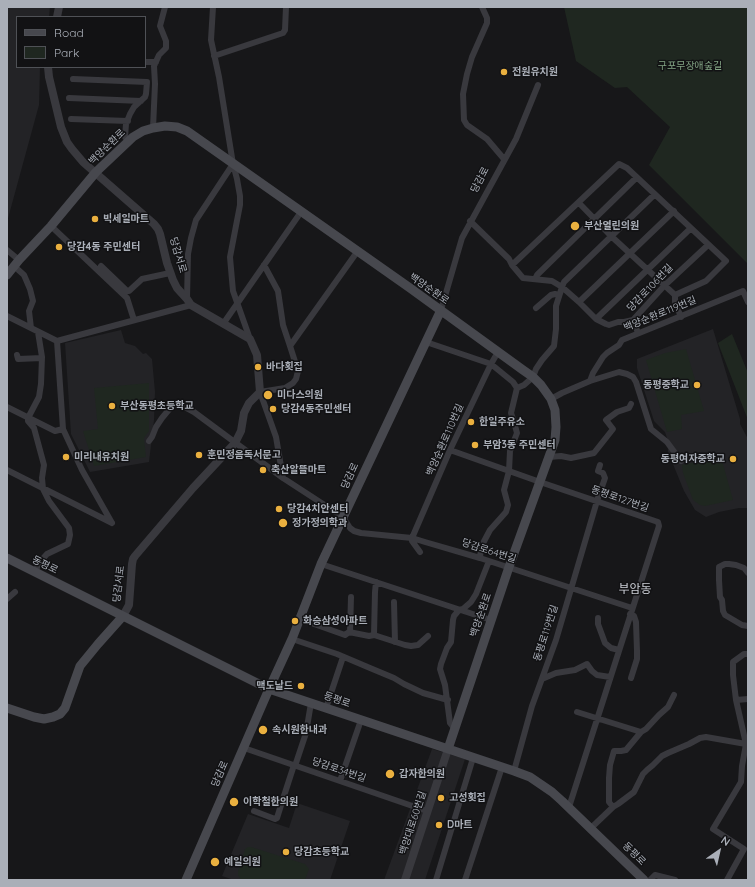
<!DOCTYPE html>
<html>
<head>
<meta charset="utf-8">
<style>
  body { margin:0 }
  #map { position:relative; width:755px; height:887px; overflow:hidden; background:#171719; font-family:Quicksand,sans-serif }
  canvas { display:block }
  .frame { position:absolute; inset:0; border:8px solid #aaafb8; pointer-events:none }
  .legend { position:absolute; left:16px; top:16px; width:130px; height:52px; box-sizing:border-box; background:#121214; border:1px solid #4f5156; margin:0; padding:5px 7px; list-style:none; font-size:12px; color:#aaafb8 }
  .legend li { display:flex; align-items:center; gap:8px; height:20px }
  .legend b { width:20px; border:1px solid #4f5156 }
  .north { position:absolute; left:699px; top:831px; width:40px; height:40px; -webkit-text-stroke:3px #121214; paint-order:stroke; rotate:34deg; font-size:11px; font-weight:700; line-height:16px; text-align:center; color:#aaafb8 }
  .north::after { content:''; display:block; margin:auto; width:14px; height:18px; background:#aaafb8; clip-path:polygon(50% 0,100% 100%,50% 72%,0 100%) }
</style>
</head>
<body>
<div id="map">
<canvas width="755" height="887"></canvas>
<div class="frame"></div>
<ul class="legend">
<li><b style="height:5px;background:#47484e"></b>Road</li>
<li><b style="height:11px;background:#1f2720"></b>Park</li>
</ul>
<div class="north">N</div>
</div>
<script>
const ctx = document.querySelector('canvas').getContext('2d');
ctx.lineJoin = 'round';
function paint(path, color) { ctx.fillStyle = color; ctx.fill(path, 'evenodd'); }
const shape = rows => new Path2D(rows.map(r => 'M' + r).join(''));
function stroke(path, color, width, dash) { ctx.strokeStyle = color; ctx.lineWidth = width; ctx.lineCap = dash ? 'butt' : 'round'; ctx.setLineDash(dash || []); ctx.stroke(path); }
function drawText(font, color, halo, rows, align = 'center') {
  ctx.font = font + ' Quicksand,"Noto Sans KR",sans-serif'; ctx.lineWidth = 3; ctx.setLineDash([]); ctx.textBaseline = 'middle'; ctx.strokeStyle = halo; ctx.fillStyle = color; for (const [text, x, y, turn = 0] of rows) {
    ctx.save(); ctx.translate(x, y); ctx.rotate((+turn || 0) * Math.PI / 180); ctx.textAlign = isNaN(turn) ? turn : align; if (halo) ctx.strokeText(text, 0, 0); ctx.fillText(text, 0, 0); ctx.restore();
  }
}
const built = shape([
  [7,7,50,7,49,17,17,17,17,67,40,67,39,105,7,222],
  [713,329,740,419,740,424,748,439,748,508,739,508,719,512,706,517,695,510,684,491,668,452,667,438,665,432,654,421,637,368,637,359],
  [121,330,125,343,135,346,143,354,146,353,152,359,155,392,154,420,149,462,90,472,71,434,65,343],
  [432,749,465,759,425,880,384,880],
  [297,803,350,821,330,880,234,880,222,876,248,814,289,828]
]);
const green = shape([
  [564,7,748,7,748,264,649,165,670,127,627,87,615,88,576,61],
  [732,334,748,373,748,420,718,343],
  [686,349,704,411,681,415,682,429,667,432,646,360,665,353],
  [149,383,149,431,144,438,146,457,94,466,83,431,98,429,94,388],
  [721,457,733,500,705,506,700,505,693,500,683,473,682,465],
  [248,847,251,847,305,864,309,869,305,880,241,880,238,875,238,872,245,849]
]);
const minor = shape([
  [213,7,211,40,219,77,233,164,237,179,240,196,240,205,230,257,232,280,233,291,250,339],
  [482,7,487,18,487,23,472,57,467,74,463,94,464,120,467,125,487,139,504,159],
  [214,56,283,33,285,30,286,7],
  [145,62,156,62],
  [73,79,147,82,146,94,145,97,134,107,130,114,126,124,125,137,128,141],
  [69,98,141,101],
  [71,119,128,121],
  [153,128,155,84,154,66,159,55,166,48,166,41,160,26,165,7],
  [579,203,611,236,675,295],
  [470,221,509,259,512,265,523,278,552,281,562,287,579,302,596,319,606,324,609,325,618,322,624,322,633,320,664,286,708,245],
  [51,226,127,298,134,320],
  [7,250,19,260],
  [264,265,278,291,283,325,290,346],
  [512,265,619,164,627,168,726,261,706,281,675,295,675,302,681,317],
  [14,266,24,275,30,289,33,301,29,311,31,328],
  [101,266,127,291,129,291,142,279,170,273],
  [535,279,537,275,636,178],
  [187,299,188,254,191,238,196,220,233,164],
  [579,302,674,211],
  [536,308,551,295,555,294,559,295],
  [441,310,462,238,516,139,538,85],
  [7,316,57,341,191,305],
  [596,319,691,228],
  [633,320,638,333],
  [223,324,301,212],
  [57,341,63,429,82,470,112,523],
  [426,342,491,364,513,382,517,388],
  [17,355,18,359,42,358],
  [590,381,593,373,603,357,607,353,619,345,622,340,743,291,748,302],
  [551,399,562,393,590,381,619,372,627,374,633,377,636,382,651,429,667,442,681,461],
  [7,407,55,431,63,429],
  [149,441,152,437,156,427,162,418,172,406,174,405,181,405,194,412,283,478,343,517,350,528,354,531,361,533,412,538,425,542,480,558,632,608],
  [450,450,540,482,658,522,659,526,569,807],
  [549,457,561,456,571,458,594,453,613,429,606,420,617,412,629,408,631,404],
  [7,470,112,523],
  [283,478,276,437,260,392,285,388,293,383,296,379,298,371,290,346,357,252],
  [420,552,412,541,412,538,450,450,491,364,498,352],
  [480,558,481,547,490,530,506,512,508,505,504,490,509,471,510,451,517,433,514,422,511,413,517,388,524,385,533,377,536,369,542,360,554,346,556,329,556,306,562,287,564,282,654,195],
  [321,564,491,620],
  [35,572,39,563,47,554,68,544,70,535,69,528,49,501,43,489,42,478,44,465,34,428,28,421,28,418,39,397,41,384,42,357,38,332],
  [748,573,744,568,736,565,729,564,725,564,719,567,719,580,720,597,722,600,723,611,725,615,742,625,748,626],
  [376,582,375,592,374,635,405,645,411,646,418,645,428,636],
  [7,599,15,592],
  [394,602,395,642],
  [630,614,634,616,636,622,637,651,637,659,631,678],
  [598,618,598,624,605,643,611,648,619,650],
  [300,619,345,635,349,632,369,636,374,635],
  [350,632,351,597],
  [292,639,337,654,370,668,394,678,404,684,423,693,448,700],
  [542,679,556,673,575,670,587,664,592,671,597,675,610,677],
  [736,700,748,699],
  [326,708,343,657],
  [577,712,641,732],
  [454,728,450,723,445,685,440,669,441,664,447,648,451,642,453,620,454,616,459,610,463,609,471,602,476,594,489,561],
  [244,748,427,811],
  [295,766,306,733,311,703],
  [514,771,532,706,556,640,597,501,605,478,603,473,598,471,600,465],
  [340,781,361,720],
  [613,807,609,802,609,778,610,765,614,751,621,751,626,750,641,732,646,729,659,715,668,707,674,695],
  [254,811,275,819,277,818,282,802,294,765],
  [591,828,613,807,618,804,634,792,643,774,647,770,653,765,662,756,668,753,689,744,700,738,706,737,746,744],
  [436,880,473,758],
  [465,880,502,767],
  [650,880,655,875,675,880],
  [727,880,744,849,713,829,741,782,742,766,746,744,736,700,733,675,733,662,744,654,748,654]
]);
const tertiary = shape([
  [57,17,59,7],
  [48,67,49,77,61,127,67,142,72,149,83,162,154,224,158,229,160,234,167,263,173,280,177,288,187,299,191,305,250,339,257,355,260,392,249,403,244,413,241,431,235,443,193,488,135,556,133,559,132,564,129,605,123,616],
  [405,880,448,749]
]);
const secondary = shape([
  [7,275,19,260,51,226,96,172,133,137,143,131,153,128,165,126,177,127,187,131,410,288,523,370,533,377,541,385,551,399,555,410,556,427,555,440,509,567,448,749],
  [7,558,269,689,514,771,530,777,552,792,562,801,644,880],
  [7,708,34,717,44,719,53,717,60,714,65,708,80,666,98,644,123,616],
  [186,880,269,689,292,639,321,564,441,310]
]);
const markers = [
  [504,72,4,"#eab03f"],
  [95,219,4,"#eab03f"],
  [575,226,5,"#eab03f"],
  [59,247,4,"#eab03f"],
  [258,367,4,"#eab03f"],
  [697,385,4,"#eab03f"],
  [268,395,5,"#eab03f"],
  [112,406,4,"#eab03f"],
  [273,409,4,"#eab03f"],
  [471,422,4,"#eab03f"],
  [475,445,4,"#eab03f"],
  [199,455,4,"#eab03f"],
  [66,457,4,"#eab03f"],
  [733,459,4,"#eab03f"],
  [263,470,4,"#eab03f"],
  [279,509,4,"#eab03f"],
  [283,523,5,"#eab03f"],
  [295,621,4,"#eab03f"],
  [301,686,4,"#eab03f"],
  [263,730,5,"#eab03f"],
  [390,774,5,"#eab03f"],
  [441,798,4,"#eab03f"],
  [234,802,5,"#eab03f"],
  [439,825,4,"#eab03f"],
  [286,852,4,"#eab03f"],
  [215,862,5,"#eab03f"]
];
const parkNames = [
  ["구포무장애숲길",690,66]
];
const poiNames = [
  ["전원유치원",512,72],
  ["빅세일마트",103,219],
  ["부산열린의원",584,226],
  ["당감4동 주민센터",67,247],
  ["바다횟집",266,367],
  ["동평중학교",689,385,"right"],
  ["미다스의원",277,395],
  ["부산동평초등학교",120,406],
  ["당감4동주민센터",281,409],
  ["한일주유소",479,422],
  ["부암3동 주민센터",483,445],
  ["훈민정음독서문고",207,455],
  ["미리내유치원",74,457],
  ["동평여자중학교",725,459,"right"],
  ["축산알뜰마트",271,470],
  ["당감4치안센터",287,509],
  ["정가정의학과",292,523],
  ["화승삼성아파트",303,621],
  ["맥도날드",293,686,"right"],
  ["속시원한내과",272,730],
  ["갑자한의원",399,774],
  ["고성횟집",449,798],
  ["이학철한의원",243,802],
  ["D마트",447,825],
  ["당감초등학교",294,852],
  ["예일의원",224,862]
];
const streetNames = [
  ["백양순환로",107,147,-44],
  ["당감로",480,180,-62],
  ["당감서로",178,255,74],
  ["당감로106번길",650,288,-46],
  ["백양순환로",429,289,35],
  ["백양순환로119번길",660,314,-22],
  ["백양순환로110번길",445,440,-66],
  ["당감로",350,476,-65],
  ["동평로127번길",620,499,19],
  ["당감로64번길",489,551,18],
  ["동평로",45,565,26],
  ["당감서로",119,584,-83],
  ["백양순환로",481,615,-71],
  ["동평로119번길",546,633,-72],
  ["동평로",337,700,19],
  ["당감로34번길",339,770,19],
  ["당감로",220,774,-66],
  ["백양대로60번길",413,823,-72],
  ["동평로",634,854,45]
];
const quarterNames = [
  ["부암동",635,589]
];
paint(built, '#232326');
paint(green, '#1f2720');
stroke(minor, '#39393e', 6);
stroke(tertiary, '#39393e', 8);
stroke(secondary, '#47484e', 9);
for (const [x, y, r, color] of markers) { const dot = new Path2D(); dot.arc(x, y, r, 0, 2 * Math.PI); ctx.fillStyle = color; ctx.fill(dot); stroke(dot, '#121214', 1.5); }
drawText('10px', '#82a384', '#121214', parkNames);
drawText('bold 10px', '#aaafb8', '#121214', poiNames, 'left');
drawText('10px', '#aaafb8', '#121214', streetNames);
drawText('12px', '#cbced5', '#121214', quarterNames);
</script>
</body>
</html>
